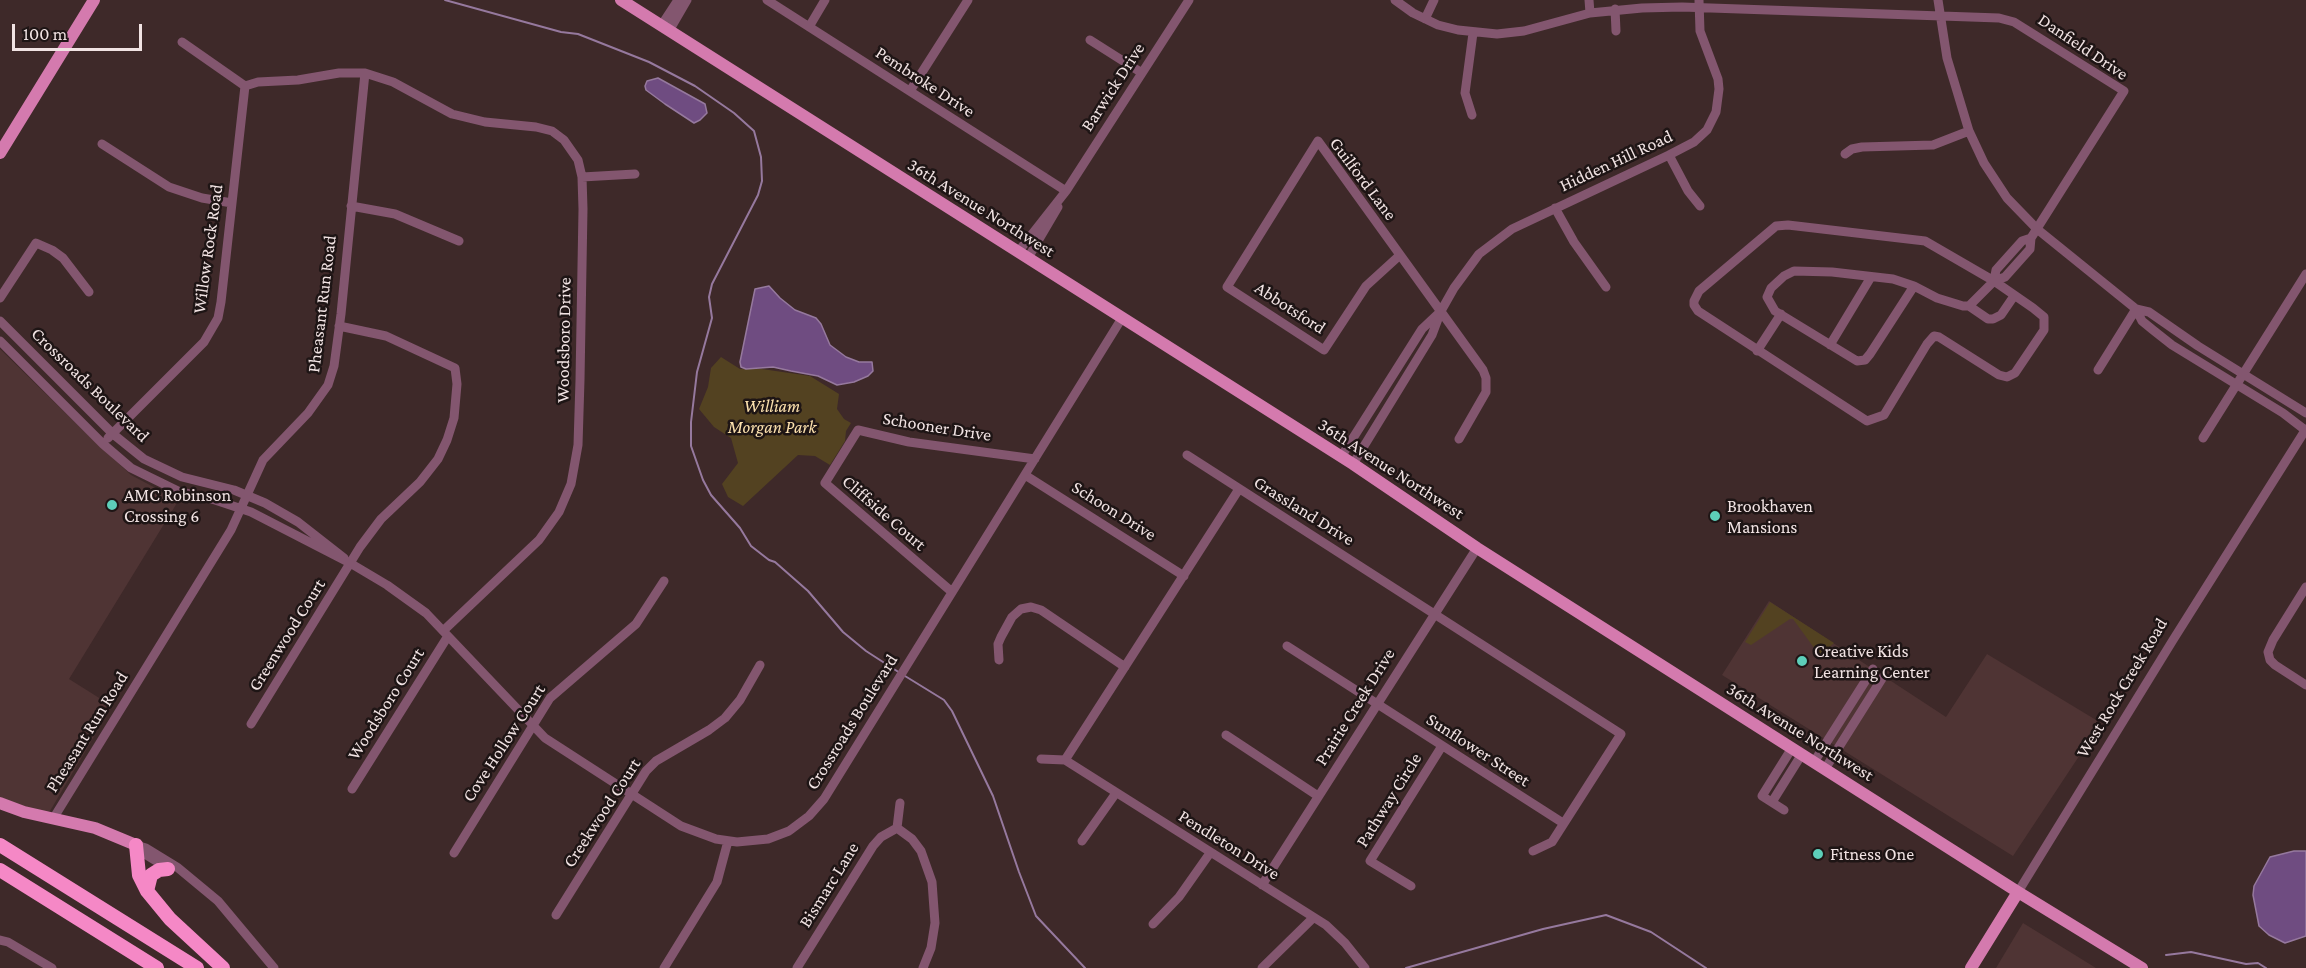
<!DOCTYPE html>
<html>
<head>
<meta charset="utf-8">
<style>
  body { margin:0 }
  #map { position:relative; width:2306px; height:968px; overflow:hidden; background:#3e2929; font-family:"Crimson Pro",serif }
  canvas { display:block }
  .scale { position:absolute; left:12px; top:24px; width:130px; height:27px; box-sizing:border-box; border:3px solid #f1e3e3; border-top:0; padding-left:8px; font-size:18px; line-height:21px; white-space:nowrap; color:#f1e3e3; -webkit-text-stroke:4px #1e1515; paint-order:stroke }
</style>
</head>
<body>
<div id="map">
<canvas width="2306" height="968"></canvas>
<div class="scale">100 m</div>
</div>
<script>
const ctx = document.querySelector('canvas').getContext('2d');
ctx.lineJoin = 'round';
function paint(path, color) { ctx.fillStyle = color; ctx.fill(path, 'evenodd'); }
const shape = rows => new Path2D(rows.map(r => 'M' + r).join(''));
function stroke(path, color, width, dash) { ctx.strokeStyle = color; ctx.lineWidth = width; ctx.lineCap = dash ? 'butt' : 'round'; ctx.setLineDash(dash || []); ctx.stroke(path); }
function drawText(font, color, halo, rows, align = 'center') {
  ctx.font = font + ' "Crimson Pro",serif'; ctx.lineWidth = 5; ctx.setLineDash([]); ctx.textBaseline = 'middle'; ctx.strokeStyle = halo; ctx.fillStyle = color; for (const [text, x, y, turn = 0] of rows) {
    ctx.save(); ctx.translate(x, y); ctx.rotate((+turn || 0) * Math.PI / 180); ctx.textAlign = isNaN(turn) ? turn : align; if (halo) ctx.strokeText(text, 0, 0); ctx.fillText(text, 0, 0); ctx.restore();
  }
}
const built = shape([
  [0,349,89,436,131,475,163,492,180,498,69,679,112,706,50,811,44,813,0,799],
  [1769,601,1946,717,1987,654,2101,723,2013,856,1722,675],
  [2023,923,2096,968,1996,968]
]);
const green = shape([
  [721,357,740,369,762,369,810,376,839,394,837,409,844,419,851,423,846,431,845,441,830,465,815,456,798,455,743,506,728,497,722,484,738,463,731,438,714,427,699,409,708,387,711,368],
  [1770,602,1834,643,1820,656,1793,619,1790,619,1751,645,1745,642]
]);
const water = shape([
  [658,78,705,104,707,113,700,120,694,123,665,104,646,90,645,86,647,81,658,78],
  [769,286,780,298,795,310,816,318,821,324,830,345,846,357,859,362,872,362,873,371,868,376,854,382,837,385,818,376,791,371,773,367,746,369,741,367,740,362,755,289,769,286],
  [2294,851,2306,851,2306,936,2285,943,2269,935,2259,926,2253,895,2254,886,2270,857,2294,851]
]);
const stream = shape([
  [445,0,561,32,578,34,649,62,695,86,734,113,754,131,761,157,762,181,758,195,712,284,709,297,712,318,697,372,691,422,691,446,703,480,711,495,740,528,751,546,769,560,775,562,808,591,843,632,866,651,900,673],
  [905,676,944,700,952,711,993,796,1019,872,1036,916,1085,968],
  [2166,955,2191,952,2246,964,2258,963,2266,968],
  [1406,968,1543,929,1606,915,1651,932,1706,968]
]);
const minor = shape([
  [767,0,1066,191],
  [1395,0,1413,13,1438,25,1458,30,1497,34,1524,31,1590,13,1642,8,1682,7,1999,18,2014,22,2124,91,2031,238,2030,249,2005,277,1994,281,1996,270,2022,241,2031,238],
  [1589,0,1590,13],
  [1938,0,1947,58,1969,131,1984,163,2007,198,2037,229,2136,309,2142,321,2153,330,2172,345,2283,413,2305,430],
  [1615,9,1616,31],
  [1425,19,1434,0],
  [661,26,678,0],
  [809,27,825,0],
  [669,31,687,0],
  [1090,40,1142,73],
  [182,42,245,86],
  [245,86,258,82,298,80,339,73,365,73,393,82,452,114,485,122,536,127,552,131,564,140,578,160,582,177,583,209,580,380,578,445,571,484,559,512,539,540,443,631],
  [910,91,968,0],
  [1472,115,1465,93,1473,33],
  [102,144,169,187,202,198,232,203],
  [1845,154,1852,149,1862,147,1933,145,1969,131],
  [1669,155,1688,191,1700,206],
  [582,177,635,174],
  [351,206,395,214,459,241],
  [1555,208,1574,242,1606,287],
  [1788,225,1925,241,1994,281,2033,308,2044,317,2044,330,2015,373,2007,377,1999,375,1939,337,1934,336,1927,344,1884,415,1867,421,1698,311,1694,305,1694,301,1699,291,1776,226,1788,225],
  [1018,252,1066,191,1189,0],
  [1400,255,1366,286,1324,350,1227,287,1318,141,1483,370,1486,378,1486,392,1459,439],
  [1028,258,1058,207],
  [1914,286,1870,354,1865,360,1857,361,1775,311,1767,297,1771,288,1784,276,1794,271,1832,272,1893,279,1914,286,1937,298,1963,306,1969,306,1994,281],
  [0,298,36,243,52,250,63,258,89,292],
  [1969,306,1988,319,1993,319,2001,315,2014,296],
  [2136,309,2149,312,2198,346,2306,413],
  [0,321,113,434,144,459,182,477,234,490,265,503,298,522,344,558],
  [0,341,103,444,131,468,178,491,215,500,251,512,350,563,387,585,426,613,545,738,681,826,716,839,737,842,768,839,789,831,809,816,824,799,1122,318],
  [1830,345,1871,277],
  [1757,351,1781,314],
  [2098,370,2136,309],
  [108,438,204,342,218,318,221,302,245,86],
  [2203,438,2306,274],
  [1187,455,1621,734,1552,842,1533,851],
  [1341,457,1422,329,1439,313],
  [1353,464,1432,335,1441,311,1454,288,1479,254,1512,229,1669,155,1694,142,1707,130,1716,112,1719,89,1718,79,1700,31,1699,0],
  [1025,475,1184,576],
  [2306,587,2273,640,2268,652,2270,660,2275,665,2306,685],
  [952,592,825,483,858,430,909,442,1035,459],
  [1287,646,1563,823],
  [999,660,998,644,1001,637,1012,617,1021,609,1031,607,1041,610,1125,667],
  [251,724,360,547,381,519,420,482,438,459,447,440,454,418,457,384,455,368,386,336,339,326],
  [1226,735,1318,796],
  [1041,759,1065,760,1326,925,1345,943,1365,968],
  [1065,760,1239,489],
  [1814,762,1873,669],
  [1825,769,1883,677],
  [352,789,448,636],
  [1772,802,1802,754],
  [1784,810,1762,796,1792,748],
  [53,819,231,530,263,460,308,413,328,385,334,366,341,314,365,73],
  [897,828,912,839,921,851,932,882,935,923,931,948,923,968],
  [897,828,900,803],
  [1082,841,1116,793],
  [136,845,146,848,177,867,218,901,274,968],
  [136,846,143,853,169,869],
  [454,853,550,698,636,624,664,581],
  [1262,885,1477,548],
  [1411,886,1370,861,1442,746],
  [2018,892,2173,640,2306,429],
  [556,915,646,771,656,761,709,730,725,718,740,700,760,665],
  [1153,924,1179,897,1210,853],
  [0,940,8,942,52,968],
  [664,968,717,882,728,841],
  [797,968,873,846,881,837,897,828],
  [1262,968,1313,918]
]);
const major = shape([
  [621,0,1353,464,1477,548,2018,892,2142,968],
  [0,153,94,0],
  [0,803,24,812,95,828,136,845],
  [1971,968,2018,892]
]);
const highway = shape([
  [0,845,197,968],
  [136,845,139,875,147,891,170,919,223,968],
  [0,870,157,968],
  [147,891,151,875,159,870,168,869]
]);
const markers = [
  [112,505,6,"#5dceb9"],
  [1715,516,6,"#5dceb9"],
  [1802,661,6,"#5dceb9"],
  [1818,854,6,"#5dceb9"]
];
const streetNames = [
  ["Danfield Drive",2083,47,34],
  ["Pembroke Drive",925,82,33],
  ["Barwick Drive",1113,87,-57],
  ["Hidden Hill Road",1616,161,-25],
  ["Guilford Lane",1363,179,53],
  ["36th Avenue Northwest",981,208,32],
  ["Willow Rock Road",208,249,-82],
  ["Pheasant Run Road",322,304,-83],
  ["Abbotsford",1290,308,33],
  ["Woodsboro Drive",564,340,-89],
  ["Crossroads Boulevard",90,385,44],
  ["Schooner Drive",937,427,9],
  ["36th Avenue Northwest",1391,469,33],
  ["Schoon Drive",1114,511,32],
  ["Grassland Drive",1304,511,32],
  ["Cliffside Court",884,513,41],
  ["Greenwood Court",287,635,-58],
  ["West Rock Creek Road",2122,688,-59],
  ["Woodsboro Court",386,704,-58],
  ["Prairie Creek Drive",1355,707,-58],
  ["Crossroads Boulevard",852,722,-58],
  ["Pheasant Run Road",87,732,-58],
  ["36th Avenue Northwest",1800,732,32],
  ["Cove Hollow Court",504,743,-57],
  ["Sunflower Street",1478,750,33],
  ["Pathway Circle",1389,800,-58],
  ["Creekwood Court",602,813,-57],
  ["Pendleton Drive",1229,845,32],
  ["Bismarc Lane",829,885,-58]
];
const parkNames = [
  ["William",772,406],
  ["Morgan Park",772,427]
];
const poiNames = [
  ["AMC Robinson",124,495],
  ["Crossing 6",124,516],
  ["Brookhaven",1727,506],
  ["Mansions",1727,527],
  ["Creative Kids",1814,651],
  ["Learning Center",1814,672],
  ["Fitness One",1830,854]
];
paint(built, '#4f3434');
paint(green, '#534221');
paint(water, '#6f4c81');
stroke(water, '#96799e', 1.5);
stroke(stream, '#96799e', 2);
stroke(minor, '#83566f', 9);
stroke(major, '#d47aae', 12);
stroke(highway, '#f588c6', 14);
for (const [x, y, r, color] of markers) { const dot = new Path2D(); dot.arc(x, y, r, 0, 2 * Math.PI); ctx.fillStyle = color; ctx.fill(dot); stroke(dot, '#1e1515', 2); }
drawText('18px', '#f1e3e3', '#1e1515', streetNames);
drawText('italic 18px', '#fce1ae', '#1e1515', parkNames);
drawText('18px', '#f1e3e3', '#1e1515', poiNames, 'left');
</script>
</body>
</html>
